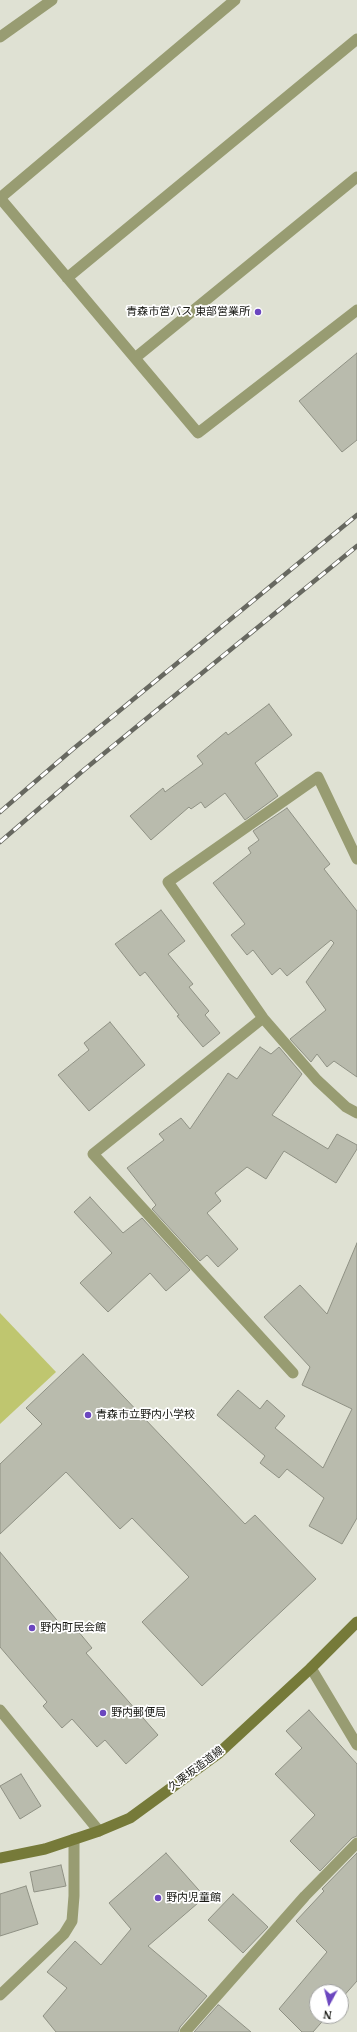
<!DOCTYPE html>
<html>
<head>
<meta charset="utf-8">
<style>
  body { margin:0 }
  #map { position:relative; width:357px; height:2032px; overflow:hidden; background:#dfe1d3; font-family:"Noto Serif",serif }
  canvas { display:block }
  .north { position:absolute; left:309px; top:1984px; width:40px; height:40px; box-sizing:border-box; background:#fff; border:1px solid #a2a3a1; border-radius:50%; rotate:187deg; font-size:11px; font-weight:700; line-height:16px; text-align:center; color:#171813 }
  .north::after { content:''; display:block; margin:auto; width:14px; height:18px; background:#6b46bf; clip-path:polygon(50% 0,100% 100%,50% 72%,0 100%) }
</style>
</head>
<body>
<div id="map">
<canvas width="357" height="2032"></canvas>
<div class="north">N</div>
</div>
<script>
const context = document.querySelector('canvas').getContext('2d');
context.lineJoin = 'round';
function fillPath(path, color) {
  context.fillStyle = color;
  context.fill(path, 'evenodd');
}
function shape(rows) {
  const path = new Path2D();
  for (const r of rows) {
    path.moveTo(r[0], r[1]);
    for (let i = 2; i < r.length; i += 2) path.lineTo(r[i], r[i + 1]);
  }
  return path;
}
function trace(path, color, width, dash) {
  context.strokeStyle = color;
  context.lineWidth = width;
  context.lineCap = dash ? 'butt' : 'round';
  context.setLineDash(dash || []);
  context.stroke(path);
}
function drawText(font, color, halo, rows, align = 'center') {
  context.font = font + ' "Noto Serif","Noto Sans JP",serif';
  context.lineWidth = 3.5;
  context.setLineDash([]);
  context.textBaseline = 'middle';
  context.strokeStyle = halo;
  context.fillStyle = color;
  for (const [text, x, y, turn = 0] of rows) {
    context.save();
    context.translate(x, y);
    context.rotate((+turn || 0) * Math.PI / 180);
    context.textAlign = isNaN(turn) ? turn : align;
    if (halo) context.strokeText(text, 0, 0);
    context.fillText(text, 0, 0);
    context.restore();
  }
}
const green = shape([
  [0,1313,56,1372,0,1424]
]);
const building = shape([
  [357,353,357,440,342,452,299,401,357,353],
  [269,704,292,735,255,763,278,796,245,820,225,793,205,808,201,802,191,809,189,807,151,840,130,816,163,788,165,792,203,764,197,756,226,732,228,735,269,704],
  [287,808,330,864,324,869,357,911,357,1077,334,1061,327,1067,317,1054,311,1062,290,1039,326,1010,306,982,334,943,331,940,287,976,280,968,272,975,253,950,247,955,231,935,245,924,213,883,251,853,248,848,259,840,253,831,287,808],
  [161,910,185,941,168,954,193,984,189,987,209,1011,205,1015,220,1033,203,1047,177,1016,179,1015,145,972,140,976,115,944,161,910],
  [110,1022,145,1065,89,1111,58,1075,89,1050,84,1043,110,1022],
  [260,1047,271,1054,279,1047,302,1074,272,1115,328,1149,337,1134,357,1145,357,1149,336,1183,284,1151,266,1179,247,1167,215,1193,221,1201,207,1213,238,1249,218,1267,207,1255,200,1261,152,1209,156,1205,127,1168,164,1140,159,1134,181,1118,190,1129,228,1073,237,1079,260,1047],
  [90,1197,123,1233,142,1218,190,1270,166,1291,150,1273,108,1312,80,1283,112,1253,74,1212,90,1197],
  [357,1243,357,1518,342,1544,309,1526,324,1498,287,1469,279,1478,260,1463,265,1456,217,1415,238,1390,260,1409,267,1400,285,1416,275,1428,323,1468,352,1409,302,1385,310,1367,264,1317,300,1285,327,1314,357,1243],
  [83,1354,245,1524,255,1515,316,1579,202,1686,142,1622,189,1577,132,1518,120,1529,66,1472,0,1534,0,1464,42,1424,26,1408,83,1354],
  [0,1552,66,1631,73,1625,92,1648,86,1653,158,1735,126,1764,105,1740,97,1747,72,1719,62,1728,43,1706,47,1702,0,1647,0,1552],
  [309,1710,357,1764,357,1836,352,1838,320,1871,290,1841,315,1815,275,1774,302,1748,286,1731,309,1710],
  [21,1774,41,1806,20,1819,0,1786,21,1774],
  [166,1853,205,1897,148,1946,207,1996,180,2027,178,2032,56,2032,43,2016,67,1988,47,1972,75,1941,101,1965,131,1929,109,1903,166,1853],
  [357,1853,357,1981,341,1999,341,1992,317,1992,317,2016,327,2016,313,2032,302,2032,279,2009,327,1952,296,1921,324,1891,322,1889,357,1853],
  [61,1865,66,1886,34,1892,30,1872,61,1865],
  [26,1886,38,1924,0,1936,0,1894,26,1886],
  [233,1894,268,1927,243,1953,208,1920,233,1894],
  [218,2005,219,2005,251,2032,194,2032,218,2005]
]);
const service = shape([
  [0,37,52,0],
  [0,198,198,433,357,310],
  [0,198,235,0],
  [67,278,357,39],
  [135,358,357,177]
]);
const minor = shape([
  [357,859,318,777,168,882,263,1018,317,1080,346,1107,357,1113],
  [263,1018,93,1154,293,1373],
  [311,1668,357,1745],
  [0,1710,99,1831],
  [0,1995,64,1934,72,1921,74,1896,74,1839],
  [185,2032,305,1896,357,1843]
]);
const secondary = shape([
  [0,1858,45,1849,99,1831,130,1818,219,1753,311,1668,357,1622]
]);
const rail = shape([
  [0,812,73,749,357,515],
  [0,842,85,769,357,546]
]);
const markers = [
  [258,312,4,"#6b46bf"],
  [88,1415,4,"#6b46bf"],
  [32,1628,4,"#6b46bf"],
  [103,1713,4,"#6b46bf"],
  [158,1898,4,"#6b46bf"]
];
const poiNames = [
  ["青森市営バス 東部営業所",250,312,"right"],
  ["青森市立野内小学校",96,1415],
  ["野内町民会館",40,1628],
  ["野内郵便局",111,1713],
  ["野内児童館",166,1898]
];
const streetNames = [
  ["久栗坂造道線",196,1769,-37]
];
fillPath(green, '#bfc66f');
fillPath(building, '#b9bbad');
trace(building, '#8f9184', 1);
trace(service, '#989c72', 11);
trace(minor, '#989c72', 11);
trace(secondary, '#767a39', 11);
trace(rail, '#676860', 4.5);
trace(rail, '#fff', 3, [9]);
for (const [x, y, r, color] of markers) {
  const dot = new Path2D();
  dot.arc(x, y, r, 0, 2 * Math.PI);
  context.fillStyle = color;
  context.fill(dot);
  trace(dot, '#fff', 1.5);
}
drawText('11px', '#171813', '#fff', poiNames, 'left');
drawText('11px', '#171813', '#fff', streetNames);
</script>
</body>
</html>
